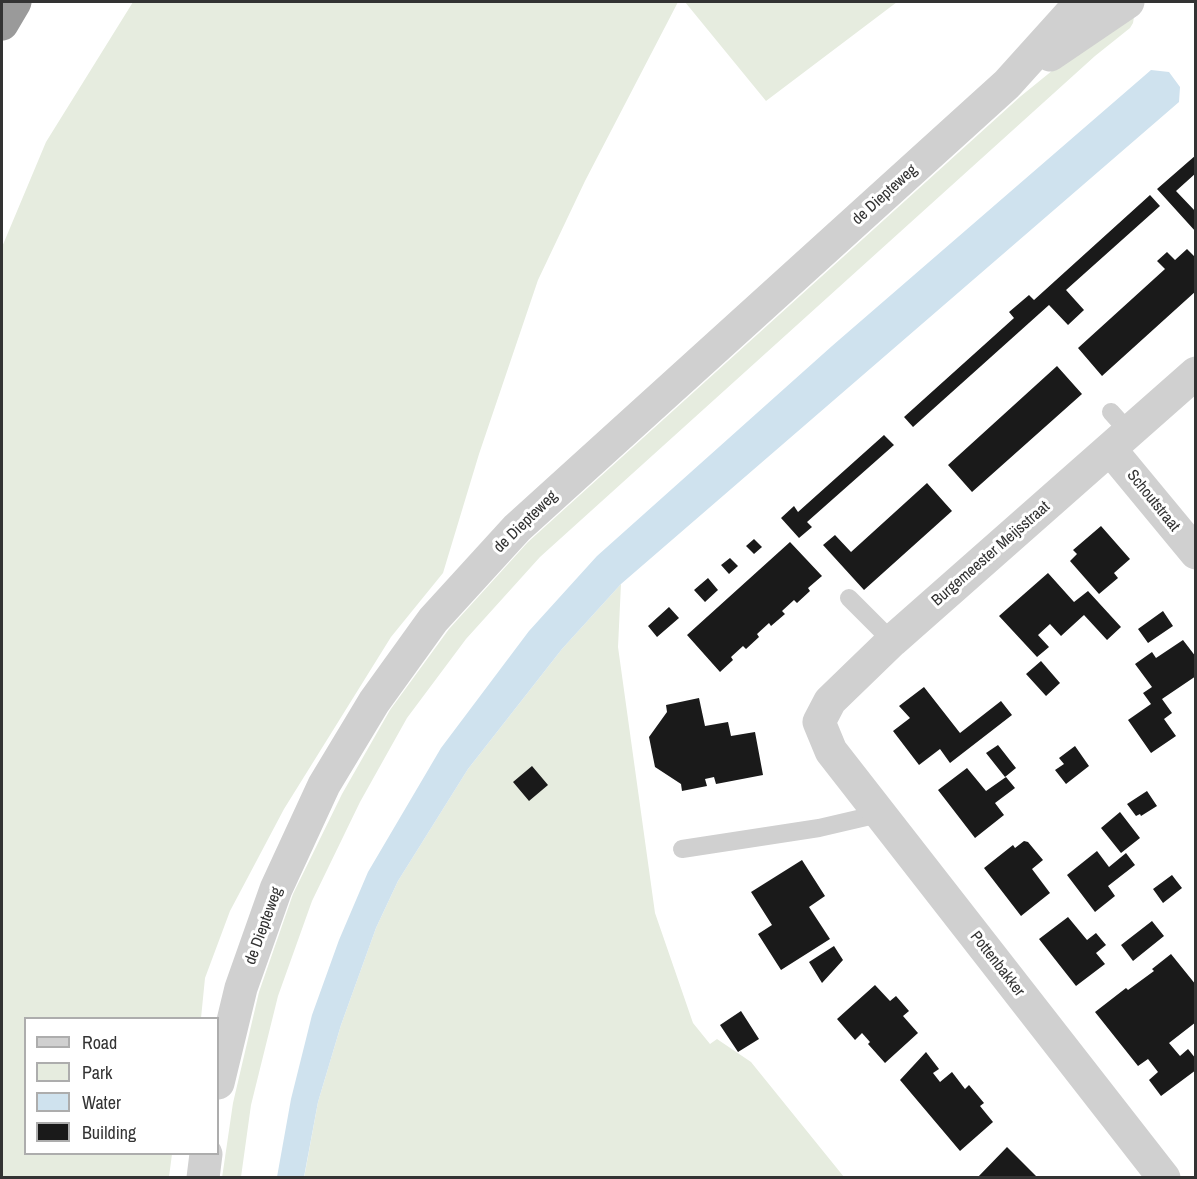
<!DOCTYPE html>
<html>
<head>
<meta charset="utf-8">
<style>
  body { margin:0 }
  #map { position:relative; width:1197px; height:1179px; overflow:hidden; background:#fff; font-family:"Archivo Narrow",sans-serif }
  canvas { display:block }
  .frame { position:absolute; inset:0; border:3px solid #333; pointer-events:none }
  .legend { position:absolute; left:24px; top:1017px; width:195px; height:138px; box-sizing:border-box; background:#fff; border:2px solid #adadad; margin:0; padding:8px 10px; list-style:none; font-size:18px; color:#333 }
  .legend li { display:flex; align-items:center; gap:12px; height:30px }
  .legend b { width:30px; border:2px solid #adadad }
</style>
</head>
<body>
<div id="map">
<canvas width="1197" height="1179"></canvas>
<div class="frame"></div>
<ul class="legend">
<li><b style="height:8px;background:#d0d0d0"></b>Road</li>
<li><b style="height:16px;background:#e6ecdf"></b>Park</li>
<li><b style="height:16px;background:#cfe2ee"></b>Water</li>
<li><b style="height:16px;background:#1a1a1a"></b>Building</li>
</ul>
</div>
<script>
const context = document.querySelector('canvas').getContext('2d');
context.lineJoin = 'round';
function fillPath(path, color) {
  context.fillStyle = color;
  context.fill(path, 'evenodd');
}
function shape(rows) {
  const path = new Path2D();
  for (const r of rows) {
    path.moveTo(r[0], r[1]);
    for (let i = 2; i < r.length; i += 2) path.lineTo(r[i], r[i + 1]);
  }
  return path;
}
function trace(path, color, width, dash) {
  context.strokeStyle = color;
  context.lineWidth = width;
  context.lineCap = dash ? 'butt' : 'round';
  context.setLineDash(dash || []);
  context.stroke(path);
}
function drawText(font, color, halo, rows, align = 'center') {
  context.font = font + ' "Archivo Narrow",sans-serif';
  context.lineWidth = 6;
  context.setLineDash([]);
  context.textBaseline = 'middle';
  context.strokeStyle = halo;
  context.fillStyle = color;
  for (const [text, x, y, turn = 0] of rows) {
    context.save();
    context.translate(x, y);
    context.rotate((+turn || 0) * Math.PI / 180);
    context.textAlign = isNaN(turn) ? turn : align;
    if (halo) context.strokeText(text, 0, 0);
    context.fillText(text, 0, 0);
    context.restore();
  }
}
const green = shape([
  [133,2,678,2,585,181,538,280,479,454,443,573,391,637,284,809,230,911,205,978,201,1018,26,1018,26,1154,172,1154,169,1177,2,1177,2,247,46,142],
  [685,2,897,2,766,101],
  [1134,17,1133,23,1130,28,1095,56,540,557,466,639,407,718,360,802,312,901,278,996,251,1105,241,1177,222,1178,233,1103,259,992,293,894,342,794,390,710,449,629,528,542,1021,96,1085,44],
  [621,584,618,647,655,913,693,1023,710,1044,717,1039,751,1062,844,1177,304,1178,318,1102,341,1025,376,928,398,881,468,769,562,649]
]);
const water = shape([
  [1151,70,1169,72,1180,87,1179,102,621,584,562,649,468,769,398,881,376,928,341,1025,318,1102,304,1177,277,1177,291,1099,312,1015,339,940,368,872,441,748,529,631,597,556,832,346]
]);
const building = shape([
  [1196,155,1196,173,1176,191,1196,212,1196,232,1157,189],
  [1150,195,1160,206,1066,290,1084,310,1068,325,1049,305,913,427,904,417,1014,318,1009,312,1029,295,1034,300],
  [1187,249,1196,258,1196,291,1102,376,1078,348,1165,269,1157,261,1167,252,1175,260],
  [1057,366,1082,394,972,492,948,465],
  [884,435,894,445,807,522,812,527,799,538,781,518,794,506,798,512],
  [927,483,952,511,864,590,823,545,835,535,851,552],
  [1101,526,1130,559,1114,573,1118,578,1099,594,1070,561,1077,554,1073,550],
  [754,539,762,547,754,554,746,546],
  [790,542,822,576,808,588,810,591,797,603,794,600,782,611,785,614,771,626,769,623,757,634,759,637,746,649,743,646,731,657,733,660,720,672,687,635],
  [730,558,738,566,729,574,721,565],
  [1048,573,1074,602,1088,591,1121,627,1107,640,1084,615,1061,636,1050,624,1038,635,1049,647,1037,657,999,616],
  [708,578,718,590,705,602,694,590],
  [669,607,679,618,657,637,648,626],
  [1163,611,1173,626,1148,643,1138,629],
  [1183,640,1196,657,1196,676,1162,699,1172,713,1164,719,1176,736,1151,753,1128,720,1151,704,1143,693,1152,687,1135,664,1152,652,1156,658],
  [1041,661,1060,683,1046,696,1026,674],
  [924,687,960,733,1001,701,1012,715,950,763,940,749,919,765,893,731,910,718,899,706],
  [699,698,705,726,728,722,731,736,755,732,763,775,716,784,714,777,705,779,707,786,682,791,681,784,655,767,649,737,667,712,666,705],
  [998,745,1016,768,1005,777,986,753],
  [1075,746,1089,766,1066,784,1055,770,1064,764,1059,758],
  [532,766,548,785,529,801,513,782],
  [967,768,986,791,1006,777,1015,788,995,803,1004,815,975,838,938,790],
  [1147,791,1157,806,1141,816,1140,814,1136,816,1127,804],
  [1120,812,1140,838,1121,853,1101,828],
  [1024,841,1028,842,1043,860,1032,869,1050,893,1021,916,984,868,1013,845,1015,848],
  [1097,851,1109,867,1126,853,1135,865,1108,886,1115,896,1095,912,1067,875],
  [802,860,825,896,809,907,830,939,781,970,758,934,772,925,751,892],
  [1172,875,1182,888,1163,903,1153,889],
  [1068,917,1087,940,1096,933,1106,945,1096,953,1105,964,1076,986,1039,939],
  [1152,921,1164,936,1133,961,1121,945],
  [834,946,843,960,822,983,809,962],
  [1171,954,1196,985,1196,1022,1169,1043,1180,1056,1188,1049,1196,1059,1196,1070,1161,1096,1149,1080,1158,1072,1148,1059,1138,1066,1095,1012,1126,988,1128,990,1154,971,1152,969],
  [875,985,890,1001,896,996,909,1011,903,1016,918,1033,885,1063,868,1044,870,1042,862,1033,855,1040,837,1019],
  [741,1011,759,1039,738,1052,720,1025],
  [926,1052,939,1069,933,1073,940,1082,952,1072,965,1089,969,1085,984,1103,980,1106,993,1122,960,1151,900,1080],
  [1007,1147,1038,1178,977,1178]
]);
const service = shape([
  [1111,412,1129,432],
  [849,598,892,641],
  [682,849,819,828,879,814]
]);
const minor = shape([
  [1110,449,1196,553],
  [1164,1178,831,751,819,722,830,701,892,641,1196,373]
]);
const tertiary = shape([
  [1050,55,1128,2],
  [218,1083,241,988,276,889,324,785,374,702,433,620,517,528,1007,84,1081,2],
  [203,1178,206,1154]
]);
const motorway = shape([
  [2,24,15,2]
]);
const streetNames = [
  ["de Diepteweg",885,195,-42],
  ["Schoutstraat",1153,501,51],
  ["de Diepteweg",526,522,-44],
  ["Burgemeester Meijsstraat",991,554,-41],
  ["de Diepteweg",264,926,-70],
  ["Pottenbakker",997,964,52]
];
fillPath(green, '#e6ecdf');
fillPath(water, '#cfe2ee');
fillPath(building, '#1a1a1a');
trace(service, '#d0d0d0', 18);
trace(minor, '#d0d0d0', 33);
trace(tertiary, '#d0d0d0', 33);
trace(motorway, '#9a9a9a', 33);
drawText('16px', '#333', '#fff', streetNames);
</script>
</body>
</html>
